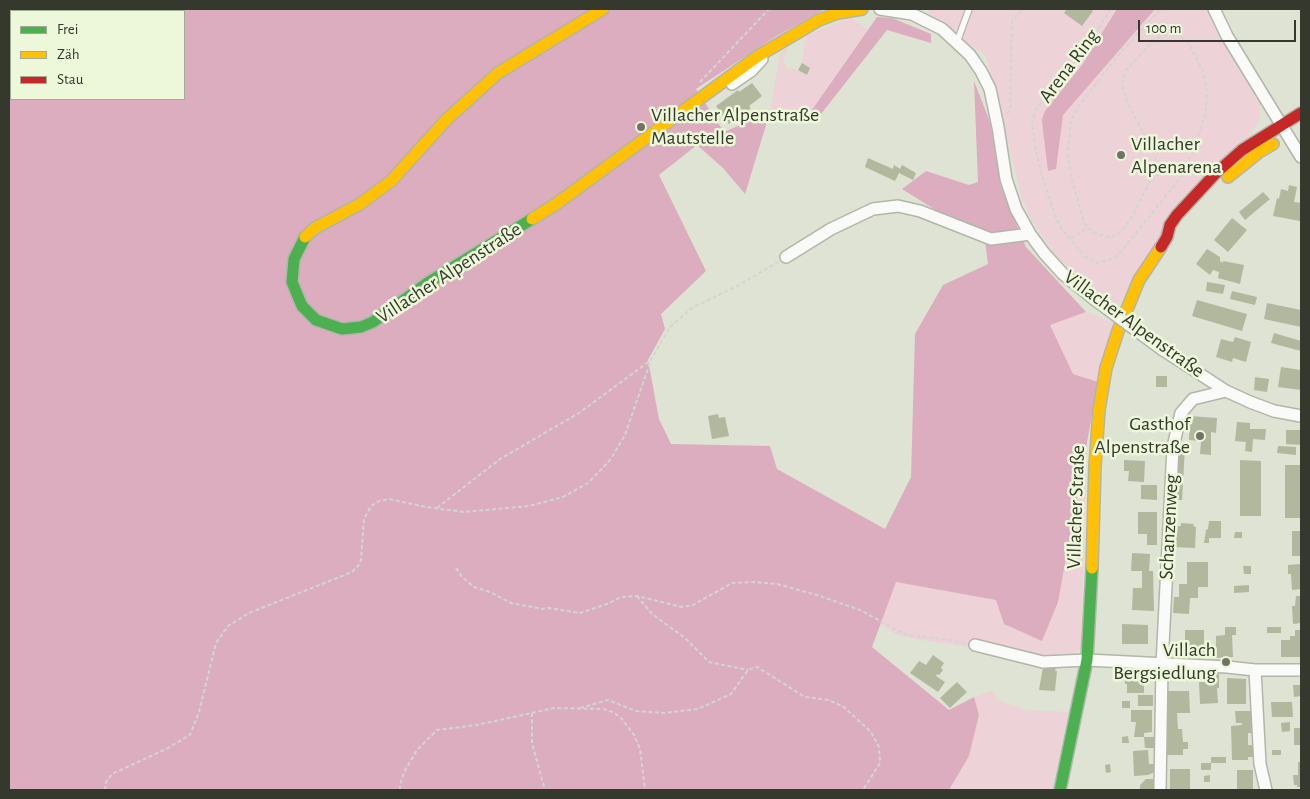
<!DOCTYPE html>
<html>
<head>
<meta charset="utf-8">
<style>
  body { margin:0 }
  #map { position:relative; width:1310px; height:799px; overflow:hidden; background:#dee3d3; font-family:"Alegreya Sans",sans-serif }
  canvas { display:block }
  .frame { position:absolute; inset:0; border:10px solid #35382d; pointer-events:none }
  .legend { position:absolute; left:10px; top:10px; width:175px; height:90px; box-sizing:border-box; background:#edf7da; border:1px solid #a3ab95; margin:0; padding:6px 9px; list-style:none; font-size:15px; color:#35382d }
  .legend li { display:flex; align-items:center; gap:10px; height:25px }
  .legend b { width:25px; border:1px solid #a3ab95 }
  .scale { position:absolute; left:1138px; top:20px; width:158px; height:22px; box-sizing:border-box; border:2px solid #35382d; border-top:0; padding-left:6px; font-size:15px; line-height:18px; white-space:nowrap; color:#35382d; -webkit-text-stroke:4px #edf7da; paint-order:stroke }
</style>
</head>
<body>
<div id="map">
<canvas width="1310" height="799"></canvas>
<div class="frame"></div>
<ul class="legend">
<li><b style="height:6px;background:#4caf50"></b>Frei</li>
<li><b style="height:6px;background:#ffc107"></b>Zäh</li>
<li><b style="height:6px;background:#c62828"></b>Stau</li>
</ul>
<div class="scale">100 m</div>
</div>
<script>
const context = document.querySelector('canvas').getContext('2d');
context.lineJoin = 'round';
function fillPath(path, color) {
  context.fillStyle = color;
  context.fill(path, 'evenodd');
}
function shape(rows) {
  const path = new Path2D();
  for (const r of rows) {
    path.moveTo(r[0], r[1]);
    for (let i = 2; i < r.length; i += 2) path.lineTo(r[i], r[i + 1]);
  }
  return path;
}
function trace(path, color, width, dash) {
  context.strokeStyle = color;
  context.lineWidth = width;
  context.lineCap = dash ? 'butt' : 'round';
  context.setLineDash(dash || []);
  context.stroke(path);
}
function drawText(font, color, halo, rows, align = 'center') {
  context.font = font + ' "Alegreya Sans",sans-serif';
  context.lineWidth = 5;
  context.setLineDash([]);
  context.textBaseline = 'middle';
  context.strokeStyle = halo;
  context.fillStyle = color;
  for (const [text, x, y, turn = 0] of rows) {
    context.save();
    context.translate(x, y);
    context.rotate((+turn || 0) * Math.PI / 180);
    context.textAlign = isNaN(turn) ? turn : align;
    if (halo) context.strokeText(text, 0, 0);
    context.fillText(text, 0, 0);
    context.restore();
  }
}
const green = shape([
  [930,9,1208,9,1212,21,1253,89,1260,103,1260,116,1257,125,1250,136,1140,269,1118,306,1092,288,1059,259,1031,220,1022,198,986,56,929,14],
  [851,17,868,30,807,117,770,112,780,55,785,48,788,49,783,59,787,68,798,70,807,75,810,68,802,63,806,36],
  [1086,312,1114,323,1098,382,1073,374,1050,325],
  [1087,441,1081,647,1073,655,1042,658,915,639,897,635,880,624,896,582,996,600,1058,602],
  [994,690,997,700,1027,710,1068,712,1052,790,949,790,969,756,979,715,974,697]
]);
const forest = shape([
  [9,9,825,9,775,37,696,89,724,132,770,112,745,194,723,168,697,145,659,175,706,271,661,314,665,329,648,360,659,419,671,444,770,446,777,469,885,529,911,477,915,334,943,285,988,264,985,241,902,189,926,171,969,185,978,182,974,81,990,122,1001,187,1026,247,1086,312,1050,325,1073,374,1098,382,1058,602,1042,641,1004,624,996,600,896,582,872,647,949,710,974,697,979,715,969,756,949,790,9,790],
  [11,11,184,11,184,99,11,99],
  [1117,9,1155,9,1063,115,1056,169,1048,171,1043,130,1042,119,1045,111,1082,65],
  [877,17,892,18,931,34,931,43,887,30,817,119,807,117]
]);
const building = shape([
  [1067,9,1090,9,1093,11,1082,26,1064,13],
  [802,63,810,68,807,75,798,70],
  [752,83,762,96,749,106,751,108,729,124,716,106,738,90,739,92],
  [868,158,893,169,894,165,900,169,902,165,916,173,913,180,899,173,895,181,865,167],
  [1289,185,1297,187,1294,202,1301,203,1300,221,1273,216,1277,198,1279,199,1281,189,1288,191],
  [1263,192,1270,199,1245,220,1239,212],
  [1232,218,1247,230,1228,252,1214,240],
  [1207,249,1220,257,1220,261,1223,263,1223,261,1244,265,1240,284,1218,278,1219,272,1213,270,1210,275,1196,264],
  [1207,282,1225,285,1223,294,1206,291],
  [1232,291,1257,297,1255,305,1230,299],
  [1197,300,1247,314,1242,331,1192,316],
  [1267,303,1301,310,1301,327,1264,319],
  [1274,333,1301,341,1301,351,1271,343],
  [1235,337,1251,342,1246,362,1233,358,1232,362,1216,357,1221,339,1233,342],
  [1281,367,1301,370,1301,390,1278,387],
  [1156,376,1167,376,1167,387,1156,387],
  [1255,377,1269,379,1267,392,1254,390],
  [718,414,719,418,725,417,729,436,712,439,708,416],
  [1190,416,1217,418,1216,433,1211,432,1211,455,1200,454,1201,441,1189,440],
  [1237,422,1250,423,1250,429,1266,429,1265,440,1253,439,1252,452,1245,451,1246,442,1235,441],
  [1286,430,1301,430,1301,445,1286,444],
  [1278,446,1296,447,1296,455,1277,453],
  [1177,447,1185,447,1182,500,1174,500],
  [1124,460,1145,461,1144,482,1128,481,1129,471,1124,471],
  [1240,460,1261,461,1261,516,1240,516],
  [1285,465,1301,465,1301,518,1285,518],
  [1141,485,1157,485,1157,500,1141,499],
  [1138,512,1157,512,1157,545,1147,545,1147,534,1138,534],
  [1209,521,1221,521,1221,538,1209,538,1209,543,1204,543,1206,530,1208,529],
  [1181,523,1194,524,1193,526,1196,527,1195,548,1174,547,1175,526,1181,526],
  [1292,531,1301,531,1301,556,1292,556],
  [1235,532,1242,532,1242,538,1234,538],
  [1132,553,1150,554,1149,571,1153,571,1154,611,1132,610,1133,588,1142,588,1142,571,1131,571],
  [1187,562,1208,562,1208,587,1198,587,1198,598,1190,598,1189,614,1173,613,1174,597,1179,597,1179,584,1187,584],
  [1301,564,1301,589,1292,590,1291,574,1288,574,1288,565],
  [1243,566,1251,566,1251,574,1244,574],
  [1249,585,1249,592,1234,593,1234,586],
  [1296,596,1301,596,1301,623,1293,624,1292,606,1295,606],
  [1122,624,1148,625,1148,644,1122,644],
  [1225,627,1236,627,1236,635,1232,635,1233,657,1216,658,1216,636,1225,635],
  [1267,627,1281,627,1281,633,1267,633],
  [1185,630,1204,630,1204,653,1185,653],
  [1295,630,1301,630,1301,657,1281,657,1281,640,1290,640,1290,636,1295,636],
  [933,655,944,663,941,668,943,670,939,675,937,674,936,676,945,682,938,692,910,673,919,661,926,665],
  [1043,667,1056,668,1055,671,1057,671,1055,691,1039,690],
  [1125,673,1144,673,1144,693,1127,693,1127,684,1125,684],
  [1219,674,1219,688,1217,688,1218,703,1200,704,1199,682,1209,682,1209,675],
  [1227,678,1246,679,1246,704,1227,704],
  [957,682,967,692,950,708,940,698],
  [1293,685,1301,685,1301,696,1294,697],
  [1168,691,1189,691,1190,713,1177,713,1178,729,1182,729,1183,742,1188,742,1188,749,1183,749,1183,755,1167,755,1165,711,1168,711],
  [1138,695,1153,695,1153,706,1138,706],
  [1122,701,1130,701,1130,708,1122,708],
  [1271,702,1292,702,1293,717,1272,717],
  [1131,710,1152,710,1152,732,1144,733,1144,737,1134,737,1136,722,1131,722],
  [1235,711,1251,711,1252,733,1248,733,1248,745,1253,745,1253,757,1248,757,1248,760,1232,760,1231,726,1242,725,1242,723,1236,723],
  [1290,722,1290,731,1282,732,1281,723],
  [1294,728,1301,728,1301,745,1294,745],
  [1128,736,1129,743,1122,743,1122,737],
  [1144,737,1154,737,1155,748,1145,748],
  [1148,750,1149,764,1155,764,1155,772,1148,775,1134,776,1133,751],
  [1272,750,1281,750,1281,755,1272,755],
  [1211,757,1226,757,1226,763,1211,763],
  [1298,762,1301,762,1301,787,1297,787,1297,785,1294,785,1293,775,1298,775],
  [1201,763,1211,763,1211,770,1201,770],
  [1110,764,1111,772,1106,773,1105,765],
  [1170,769,1190,769,1190,790,1170,790],
  [1237,770,1253,770,1253,790,1237,790],
  [1210,775,1210,782,1204,782,1204,776],
  [1146,779,1154,779,1154,790,1140,790,1140,785]
]);
const path = shape([
  [1111,9,1068,74,1037,107,1032,121,1036,151,1041,172,1056,218,1062,229,1085,257,1097,263,1112,259,1121,252,1180,178,1195,146,1206,112,1207,93,1205,81,1202,69,1188,42,1179,35,1173,33,1166,34,1154,40,1126,70,1122,84,1127,102,1155,154,1156,165,1153,175,1132,217,1122,231,1114,236,1107,237,1093,232,1088,228,1084,222,1071,177,1068,152,1071,121,1077,108,1117,57,1145,25,1162,9],
  [700,82,769,9],
  [1007,114,1010,110,1012,21,1023,9],
  [1071,238,1088,228],
  [437,508,500,459,579,413,651,360],
  [456,568,462,577,474,587,490,592,511,603,542,609,549,608,580,613,607,604,621,597,637,596,682,607,693,605,732,583,754,582,777,584,817,595,860,610,902,633,913,636,936,638,965,643],
  [637,596,652,614,685,638,709,662,748,670],
  [580,708,608,700,636,711,664,713,698,709,731,694,748,670,757,667,805,697,829,700,844,707,871,732,879,747,880,763,863,790],
  [532,713,532,743,545,790],
  [105,790,106,782,112,774,166,749,190,735,199,712,216,643,228,626,249,613,352,572,358,566,361,560,364,519,371,506,379,501,389,499,426,507,464,512,529,506,563,497,588,483,610,460,625,435,651,360,670,327,692,308,741,284,778,262],
  [400,790,400,785,404,772,417,750,437,730,477,725,554,708,603,709,613,712,621,718,634,735,640,749,645,790]
]);
const lane = shape([
  [957,42,969,9]
]);
const street = shape([
  [880,9,912,14,942,29,970,55,981,71,990,89,998,127,1006,179,1016,209,1030,234,1044,253,1063,274,1094,299],
  [1214,9,1227,36,1301,157],
  [732,84,751,71,762,59],
  [786,257,831,229,873,209,898,206,920,211,991,239,1030,234],
  [1163,350,1226,391,1250,402,1274,411,1301,416],
  [975,645,1043,662,1087,660,1227,667,1255,670,1301,670],
  [1255,670,1260,764,1266,790],
  [1160,790,1162,665,1173,447,1181,413,1193,399,1226,391]
]);
const fast = shape([
  [305,237,294,259,292,282,302,306,316,320,342,329,361,327,373,322,429,282,532,219],
  [1060,790,1087,660,1092,568]
]);
const slow = shape([
  [1228,177,1259,152,1273,144],
  [532,219,556,204,758,56,819,20,838,13,862,9],
  [305,237,315,228,360,204,391,181,446,120,498,73,603,9],
  [1092,568,1095,466,1099,410,1106,368,1118,331,1139,280,1161,247]
]);
const jam = shape([
  [1161,247,1167,237,1170,225,1177,215,1215,174,1242,150,1301,113]
]);
const streetBridge = shape([
  [1094,299,1163,350]
]);
const markers = [
  [641,127,5,"#707467"],
  [1121,155,5,"#707467"],
  [1200,436,5,"#707467"],
  [1226,662,5,"#707467"]
];
const streetNames = [
  ["Arena Ring",1069,66,-53],
  ["Villacher Alpenstraße",449,273,-33],
  ["Villacher Alpenstraße",1134,324,36],
  ["Villacher Straße",1076,507,-88],
  ["Schanzenweg",1169,527,-87]
];
const poiNames = [
  ["Villacher Alpenstraße",651,115],
  ["Mautstelle",651,138],
  ["Villacher",1131,144],
  ["Alpenarena",1131,167],
  ["Gasthof",1190,424,"right"],
  ["Alpenstraße",1190,447,"right"],
  ["Villach",1216,650,"right"],
  ["Bergsiedlung",1216,673,"right"]
];
fillPath(green, '#edd2d8');
fillPath(forest, '#dcadbf');
fillPath(building, '#b1b89e');
trace(lane, '#b2b6aa', 8);
trace(street, '#b2b6aa', 14);
trace(fast, '#b2b6aa', 14);
trace(slow, '#b2b6aa', 14);
trace(jam, '#b2b6aa', 14);
trace(path, '#d4d5d1', 2, [4, 2.5]);
trace(lane, '#fafbf8', 5.5);
trace(street, '#fafbf8', 11);
trace(fast, '#4caf50', 11);
trace(slow, '#ffc107', 11);
trace(jam, '#c62828', 11);
trace(streetBridge, '#b2b6aa', 14, []);
trace(streetBridge, '#fafbf8', 11);
for (const [x, y, r, color] of markers) {
  const dot = new Path2D();
  dot.arc(x, y, r, 0, 2 * Math.PI);
  context.fillStyle = color;
  context.fill(dot);
  trace(dot, '#edf7da', 2);
}
drawText('20px', '#35382d', '#edf7da', streetNames);
drawText('20px', '#35382d', '#edf7da', poiNames, 'left');
</script>
</body>
</html>
